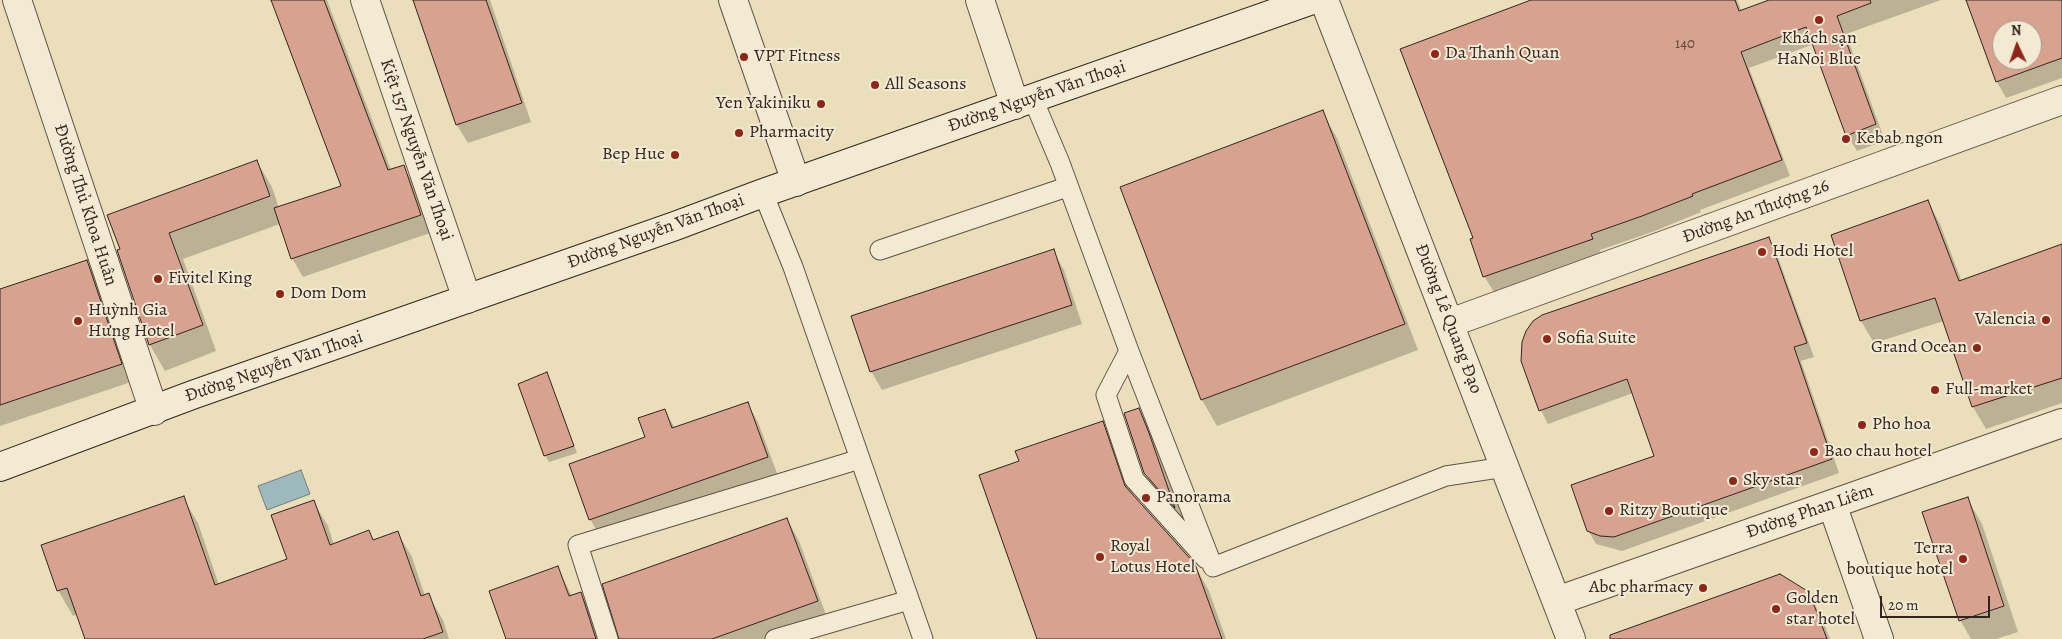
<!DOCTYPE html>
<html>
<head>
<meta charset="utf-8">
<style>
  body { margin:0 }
  #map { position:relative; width:2062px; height:639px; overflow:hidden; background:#ebdebb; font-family:Alegreya,serif }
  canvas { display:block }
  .north { position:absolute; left:1992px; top:20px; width:50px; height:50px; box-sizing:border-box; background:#f2ead3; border:1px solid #a69b8b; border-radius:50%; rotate:357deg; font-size:14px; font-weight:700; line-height:20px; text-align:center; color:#33241e }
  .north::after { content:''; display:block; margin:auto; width:18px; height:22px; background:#8f2418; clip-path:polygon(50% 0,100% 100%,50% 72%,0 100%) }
  .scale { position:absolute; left:1880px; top:596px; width:110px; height:22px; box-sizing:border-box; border:2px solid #33241e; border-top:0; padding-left:6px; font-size:15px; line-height:18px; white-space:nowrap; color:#33241e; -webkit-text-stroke:4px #f2ead3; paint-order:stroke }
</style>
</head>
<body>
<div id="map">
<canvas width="2062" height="639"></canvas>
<div class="north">N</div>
<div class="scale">20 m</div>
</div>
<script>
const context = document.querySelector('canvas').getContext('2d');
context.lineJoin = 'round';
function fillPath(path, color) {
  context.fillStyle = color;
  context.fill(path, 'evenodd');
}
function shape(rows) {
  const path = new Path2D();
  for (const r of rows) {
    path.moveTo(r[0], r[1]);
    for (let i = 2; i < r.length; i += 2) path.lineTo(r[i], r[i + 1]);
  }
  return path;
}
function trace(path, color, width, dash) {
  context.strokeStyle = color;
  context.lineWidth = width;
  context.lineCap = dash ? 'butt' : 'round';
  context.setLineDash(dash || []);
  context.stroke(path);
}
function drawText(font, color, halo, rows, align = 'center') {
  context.font = font + ' Alegreya,serif';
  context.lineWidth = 4;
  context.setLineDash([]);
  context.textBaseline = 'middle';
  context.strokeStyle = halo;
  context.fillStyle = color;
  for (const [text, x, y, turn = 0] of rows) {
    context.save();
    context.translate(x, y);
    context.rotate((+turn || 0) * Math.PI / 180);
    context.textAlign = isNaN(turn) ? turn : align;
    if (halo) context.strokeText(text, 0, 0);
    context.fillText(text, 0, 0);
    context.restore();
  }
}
const water = shape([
  [301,470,310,494,267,510,258,486,301,470]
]);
const shadow = shape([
  [272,0,327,0,391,170,403,166,414,185,430,233,303,277,292,258,280,224,183,259,216,351,165,371,150,345,118,251,257,162,272,187,279,208,342,187],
  [414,0,490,0,531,122,468,143,457,125],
  [1535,0,1737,0,1742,12,1773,0,1941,0,1846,34,1885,141,1857,151,1847,135,1814,44,1749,68,1790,176,1700,210,1701,212,1652,232,1600,250,1601,255,1494,292,1484,276,1474,239],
  [1967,0,2062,0,2062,78,2006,98,1997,82],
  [2002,30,2032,30,2032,60,2002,60],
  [1322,112,1337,138,1418,350,1217,426,1202,400,1121,188],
  [1928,202,1940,224,1962,282,2062,246,2062,403,1986,429,1973,407,1944,321,1874,343,1861,321],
  [1769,238,1776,252,1814,357,1801,361,1839,473,1622,551,1596,544,1588,530,1655,457,1633,393,1548,424,1541,410],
  [1053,251,1064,270,1082,324,882,390,871,371],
  [87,262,97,280,131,382,0,426,0,291],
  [547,374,577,453,549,462,545,455],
  [747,403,758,422,778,476,601,538,590,519,664,410,675,428],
  [1139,410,1154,436,1187,529,1160,499,1145,473],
  [1102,422,1117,448,1134,498,1194,564,1209,591,1226,639,1038,639,1021,462],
  [183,498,198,523,219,585,289,560,313,501,328,526,334,545,369,532,374,541,397,532,412,557,425,596,428,595,443,620,449,639,87,639,78,614,73,616,58,590],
  [1967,498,1982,524,2018,632,1996,639,1971,639,1960,620],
  [787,519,799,541,829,623,786,639,619,639],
  [557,567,572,596,580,593,593,615,601,639,508,639],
  [1808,593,1820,614,1830,639,1634,639]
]);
const building = shape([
  [271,0,324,0,388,170,404,165,421,215,291,259,274,208,341,186,271,0],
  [413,0,486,0,522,103,456,125,413,0],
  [1531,0,1735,0,1739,11,1769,0,1870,0,1871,3,1837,16,1876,124,1846,136,1806,27,1741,52,1782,160,1692,194,1693,196,1642,216,1591,234,1593,239,1483,277,1470,239,1473,238,1400,49,1531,0],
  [1966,0,2062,0,2062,58,1996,82,1966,0],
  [2002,30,2032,30,2032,60,2002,60,2002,30],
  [1323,110,1405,324,1201,400,1120,187,1323,110],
  [257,160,270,196,169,233,203,325,149,345,117,250,120,249,107,215,257,160],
  [1928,200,1959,281,2062,244,2062,378,1972,407,1935,298,1860,321,1831,235,1928,200],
  [1769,237,1807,343,1794,347,1832,459,1614,537,1600,536,1587,531,1571,485,1654,456,1627,379,1539,411,1521,361,1522,342,1526,331,1533,321,1542,315,1769,237],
  [1054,249,1072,305,870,372,851,316,1054,249],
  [87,260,122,364,0,405,0,289,87,260],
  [547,372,574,446,544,456,518,384,547,372],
  [748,402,768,457,589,520,569,464,645,437,638,418,665,409,672,428,748,402],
  [1139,408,1149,433,1175,508,1144,473,1124,413,1139,408],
  [1103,421,1125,486,1195,564,1222,639,1037,639,979,475,1019,461,1015,451,1103,421],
  [184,496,215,585,287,559,271,515,314,500,330,545,369,530,373,540,398,531,421,596,429,593,443,632,423,639,85,639,67,588,57,591,41,545,184,496],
  [1968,497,2004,606,1959,621,1922,512,1968,497],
  [787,518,818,601,712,639,619,639,602,584,787,518],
  [558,566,569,596,581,592,596,639,506,639,489,591,558,566],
  [1780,574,1809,592,1827,639,1610,639,1610,635,1780,574]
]);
const lane = shape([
  [1033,99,1060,163,1129,351,1213,567,1446,476,1505,467],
  [763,193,793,267,923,639],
  [880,250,1067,187],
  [1129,351,1106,395,1134,479,1206,559],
  [608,639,578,545,860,459],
  [775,639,909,600]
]);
const street = shape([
  [17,0,154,411],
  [365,0,467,299],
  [733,0,796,182],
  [980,0,1015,105],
  [1324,0,1571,639],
  [1450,323,2062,100],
  [1832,504,1879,639],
  [1557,601,2062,423]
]);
const secondary = shape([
  [0,467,195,394,675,226,763,193,1312,0]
]);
const markers = [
  [1819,20,5,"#8f2418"],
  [1435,54,5,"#8f2418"],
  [744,57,5,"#8f2418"],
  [875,85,5,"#8f2418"],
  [821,104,5,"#8f2418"],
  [739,133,5,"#8f2418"],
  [1846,139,5,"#8f2418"],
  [675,155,5,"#8f2418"],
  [1762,252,5,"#8f2418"],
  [158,279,5,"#8f2418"],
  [280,294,5,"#8f2418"],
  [2046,320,5,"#8f2418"],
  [78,321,5,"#8f2418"],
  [1547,339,5,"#8f2418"],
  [1977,348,5,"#8f2418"],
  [1935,390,5,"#8f2418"],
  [1862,425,5,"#8f2418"],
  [1814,452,5,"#8f2418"],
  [1733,481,5,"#8f2418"],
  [1146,498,5,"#8f2418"],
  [1609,511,5,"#8f2418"],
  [1100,557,5,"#8f2418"],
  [1963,559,5,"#8f2418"],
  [1703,588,5,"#8f2418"],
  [1776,609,5,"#8f2418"]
];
const numberNames = [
  ["140",1685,44]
];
const poiNames = [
  ["Khách sạn",1819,39,"center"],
  ["HaNoi Blue",1819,60,"center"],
  ["Da Thanh Quan",1445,54],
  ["VPT Fitness",754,57],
  ["All Seasons",885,85],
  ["Yen Yakiniku",811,104,"right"],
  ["Pharmacity",749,133],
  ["Kebab ngon",1856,139],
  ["Bep Hue",665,155,"right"],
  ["Hodi Hotel",1772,252],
  ["Fivitel King",168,279],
  ["Dom Dom",290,294],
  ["Huỳnh Gia",88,311],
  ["Hưng Hotel",88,332],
  ["Valencia",2036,320,"right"],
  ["Sofia Suite",1557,339],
  ["Grand Ocean",1967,348,"right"],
  ["Full-market",1945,390],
  ["Pho hoa",1872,425],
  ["Bao chau hotel",1824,452],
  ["Sky star",1743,481],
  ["Panorama",1156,498],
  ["Ritzy Boutique",1619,511],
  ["Royal",1110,547],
  ["Lotus Hotel",1110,568],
  ["Terra",1953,549,"right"],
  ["boutique hotel",1953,570,"right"],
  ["Abc pharmacy",1693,588,"right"],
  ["Golden",1786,599],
  ["star hotel",1786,620]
];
const streetNames = [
  ["Đường Nguyễn Văn Thoại",1037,97,-19],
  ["Kiệt 157 Nguyễn Văn Thoại",416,150,71],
  ["Đường Thủ Khoa Huân",85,205,72],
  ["Đường An Thượng 26",1756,212,-20],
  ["Đường Nguyễn Văn Thoại",656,232,-20],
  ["Đường Lê Quang Đạo",1448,319,69],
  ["Đường Nguyễn Văn Thoại",274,367,-19],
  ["Đường Phan Liêm",1810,512,-19]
];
fillPath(water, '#9eb9bc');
trace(water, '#737d7d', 1);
fillPath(shadow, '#0003');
fillPath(building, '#d8a290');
trace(building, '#33241e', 1);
trace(lane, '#615245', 21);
trace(street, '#615245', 30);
trace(secondary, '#33241e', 30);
trace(lane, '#f2ead3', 19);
trace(street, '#f2ead3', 28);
trace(secondary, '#f2ead3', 28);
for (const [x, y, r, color] of markers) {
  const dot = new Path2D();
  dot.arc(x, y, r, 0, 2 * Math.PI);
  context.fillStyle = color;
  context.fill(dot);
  trace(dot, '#f2ead3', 2);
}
drawText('15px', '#5c443a', null, numberNames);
drawText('18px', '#33241e', '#f2ead3', poiNames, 'left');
drawText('18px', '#33241e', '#f2ead3', streetNames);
</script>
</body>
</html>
